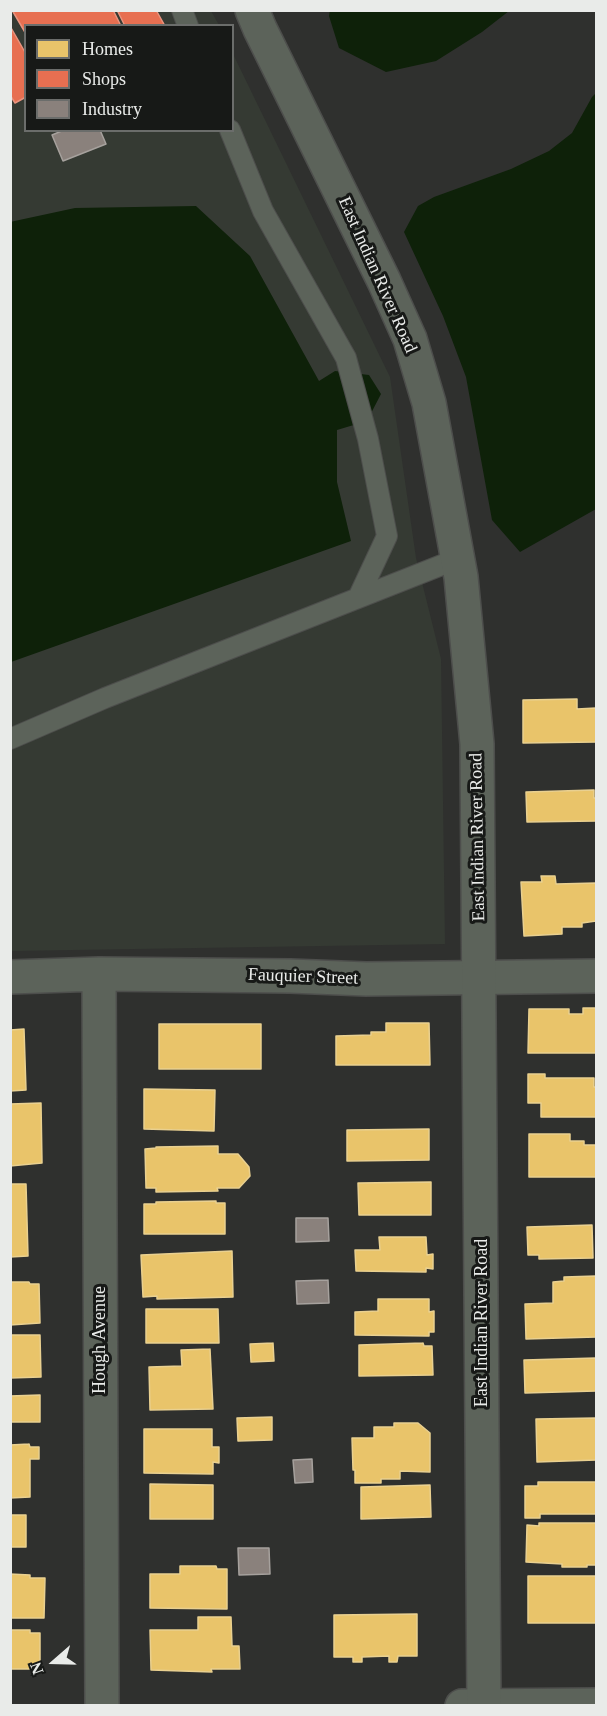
<!DOCTYPE html>
<html>
<head>
<meta charset="utf-8">
<style>
  body { margin:0 }
  #map { position:relative; width:607px; height:1716px; overflow:hidden; background:#2f302e; font-family:"Times New Roman",serif }
  canvas { display:block }
  .frame { position:absolute; inset:0; border:12px solid #e9ebe9; pointer-events:none }
  .legend { position:absolute; left:24px; top:24px; width:210px; height:108px; box-sizing:border-box; background:#171917; border:2px solid #6b6d6b; margin:0; padding:8px 10px; list-style:none; font-size:18px; color:#e9ebe9 }
  .legend li { display:flex; align-items:center; gap:12px; height:30px }
  .legend b { width:30px; border:2px solid #6b6d6b }
  .north { position:absolute; left:24px; top:1632px; width:60px; height:60px; -webkit-text-stroke:4px #171917; paint-order:stroke; rotate:250deg; font-size:16px; font-weight:700; line-height:24px; text-align:center; color:#e9ebe9 }
  .north::after { content:''; display:block; margin:auto; width:21px; height:27px; background:#e9ebe9; clip-path:polygon(50% 0,100% 100%,50% 72%,0 100%) }
</style>
</head>
<body>
<div id="map">
<canvas width="607" height="1716"></canvas>
<div class="frame"></div>
<ul class="legend">
<li><b style="height:16px;background:#e9c46a"></b>Homes</li>
<li><b style="height:16px;background:#e76f51"></b>Shops</li>
<li><b style="height:16px;background:#8a817c"></b>Industry</li>
</ul>
<div class="north">N</div>
</div>
<script>
const context = document.querySelector('canvas').getContext('2d');
context.lineJoin = 'round';
function fillPath(path, color) {
  context.fillStyle = color;
  context.fill(path, 'evenodd');
}
function shape(rows) {
  const path = new Path2D();
  for (const r of rows) {
    path.moveTo(r[0], r[1]);
    for (let i = 2; i < r.length; i += 2) path.lineTo(r[i], r[i + 1]);
  }
  return path;
}
function trace(path, color, width, dash) {
  context.strokeStyle = color;
  context.lineWidth = width;
  context.lineCap = dash ? 'butt' : 'round';
  context.setLineDash(dash || []);
  context.stroke(path);
}
function drawText(font, color, halo, rows, align = 'center') {
  context.font = font + ' "Times New Roman",serif';
  context.lineWidth = 6;
  context.setLineDash([]);
  context.textBaseline = 'middle';
  context.strokeStyle = halo;
  context.fillStyle = color;
  for (const [text, x, y, turn = 0] of rows) {
    context.save();
    context.translate(x, y);
    context.rotate((+turn || 0) * Math.PI / 180);
    context.textAlign = isNaN(turn) ? turn : align;
    if (halo) context.strokeText(text, 0, 0);
    context.fillText(text, 0, 0);
    context.restore();
  }
}
const built = shape([
  [10,11,211,11,219,25,26,26,26,130,232,130,233,54,390,377,416,558,441,659,445,944,11,951]
]);
const water = shape([
  [330,10,509,10,509,11,482,32,436,61,386,72,339,48,329,16],
  [596,93,596,509,520,552,492,520,466,377,443,316,404,232,418,206,434,197,511,169,549,151,572,133,592,97],
  [196,206,250,256,319,381,335,371,369,375,381,394,367,421,337,430,337,482,351,541,11,662,10,222,75,208]
]);
const homes = shape([
  [577,699,577,709,596,708,596,742,523,743,523,700,577,699],
  [594,790,594,798,596,798,596,821,527,822,526,792,594,790],
  [541,876,555,876,556,884,596,883,596,921,582,923,582,927,562,927,562,934,524,936,521,882,542,882,541,876],
  [583,1008,596,1008,596,1053,528,1053,529,1009,569,1009,569,1014,583,1014,583,1008],
  [386,1023,429,1023,430,1065,336,1065,336,1036,371,1035,371,1032,386,1032,386,1023],
  [159,1024,261,1024,261,1069,159,1069,159,1024],
  [24,1029,26,1090,10,1091,10,1030,24,1029],
  [528,1074,545,1074,545,1078,594,1078,594,1087,596,1087,596,1117,541,1117,541,1103,528,1103,528,1074],
  [144,1089,215,1090,214,1131,144,1129,144,1089],
  [41,1103,42,1163,10,1166,10,1104,41,1103],
  [429,1129,429,1160,347,1161,347,1130,429,1129],
  [529,1134,570,1134,570,1141,584,1141,584,1145,596,1145,596,1177,529,1177,529,1134],
  [218,1146,218,1154,238,1154,249,1167,250,1176,239,1188,217,1188,218,1191,156,1192,156,1188,146,1188,145,1149,156,1148,156,1147,218,1146],
  [431,1182,431,1215,359,1215,358,1183,431,1182],
  [10,1184,26,1184,28,1256,10,1257,10,1184],
  [216,1201,216,1203,225,1203,225,1234,144,1234,144,1204,156,1204,156,1202,216,1201],
  [592,1225,593,1258,539,1259,539,1255,528,1255,527,1227,592,1225],
  [379,1237,426,1237,427,1255,433,1254,433,1269,426,1268,426,1272,356,1271,355,1250,380,1250,379,1237],
  [232,1251,233,1297,157,1299,157,1296,143,1297,141,1255,232,1251],
  [596,1276,596,1337,526,1339,525,1304,553,1303,553,1282,564,1281,564,1277,596,1276],
  [10,1282,29,1282,30,1284,39,1284,40,1323,10,1325,10,1282],
  [378,1299,429,1299,429,1312,434,1311,434,1332,429,1332,429,1336,355,1335,355,1312,378,1311,378,1299],
  [146,1309,218,1309,219,1343,146,1343,146,1309],
  [10,1335,40,1335,41,1377,10,1378,10,1335],
  [273,1343,274,1361,251,1362,250,1344,273,1343],
  [423,1343,424,1346,432,1346,433,1375,359,1376,359,1345,423,1343],
  [210,1349,213,1409,150,1410,149,1367,182,1366,181,1350,210,1349],
  [596,1358,596,1391,525,1393,524,1360,596,1358],
  [40,1395,40,1422,10,1422,10,1396,40,1395],
  [272,1417,272,1440,238,1441,237,1418,272,1417],
  [596,1418,596,1460,537,1462,536,1419,596,1418],
  [394,1423,418,1423,430,1433,430,1472,400,1471,400,1479,381,1479,381,1483,355,1483,355,1470,353,1470,352,1438,374,1438,374,1427,394,1427,394,1423],
  [144,1429,212,1429,212,1447,219,1447,219,1463,213,1462,213,1474,144,1473,144,1429],
  [29,1444,30,1447,39,1447,39,1459,30,1459,30,1497,10,1498,10,1445,29,1444],
  [538,1482,596,1482,596,1514,540,1514,540,1518,525,1518,525,1486,538,1486,538,1482],
  [150,1484,213,1485,213,1519,150,1519,150,1484],
  [430,1485,431,1517,361,1519,361,1487,430,1485],
  [10,1515,26,1515,26,1547,10,1547,10,1515],
  [539,1523,596,1523,596,1565,587,1565,587,1567,562,1567,562,1564,526,1562,527,1525,539,1526,539,1523],
  [180,1566,216,1566,217,1569,227,1569,227,1609,150,1608,150,1574,180,1574,180,1566],
  [10,1574,30,1575,30,1578,45,1578,44,1618,10,1618,10,1574],
  [528,1576,596,1576,596,1623,528,1623,528,1576],
  [417,1614,417,1656,398,1656,397,1662,389,1662,389,1656,362,1657,362,1662,353,1662,353,1657,334,1657,334,1615,417,1614],
  [198,1617,231,1617,232,1646,239,1646,240,1669,211,1669,212,1672,151,1670,150,1630,198,1630,198,1617],
  [10,1630,30,1630,30,1633,40,1633,40,1669,10,1669,10,1630]
]);
const shops = shape([
  [12,10,113,10,121,26,26,26,26,34,12,10],
  [117,10,156,10,165,26,125,26,117,10],
  [10,26,26,54,26,97,15,103,10,95,10,26]
]);
const industry = shape([
  [64,130,100,130,106,144,63,161,52,135,64,130],
  [296,1218,328,1218,329,1241,296,1242,296,1218],
  [328,1280,329,1303,297,1304,296,1281,328,1280],
  [312,1459,313,1482,295,1483,293,1460,312,1459],
  [238,1548,269,1548,270,1574,239,1575,238,1548]
]);
const service = shape([
  [182,10,188,26],
  [230,130,263,211,346,358,368,439,387,536,358,598],
  [10,739,105,698,457,559]
]);
const minor = shape([
  [99,974,102,1706],
  [10,977,99,974,290,976,366,979,596,976],
  [462,1706,596,1705]
]);
const tertiary = shape([
  [252,10,260,29,384,281,410,339,429,403,461,577,477,744,484,1706]
]);
const streetNames = [
  ["East Indian River Road",377,275,66],
  ["East Indian River Road",478,837,-91],
  ["Fauquier Street",303,977,2],
  ["East Indian River Road",482,1323,-90],
  ["Hough Avenue",100,1340,-90]
];
fillPath(built, '#353a33');
fillPath(water, '#0e2109');
fillPath(homes, '#e9c46a');
trace(homes, '#e9d090', 1.5);
fillPath(shops, '#e76f51');
trace(shops, '#e8947f', 1.5);
fillPath(industry, '#8a817c');
trace(industry, '#a6a19d', 1.5);
trace(service, '#4d4e4c', 22);
trace(minor, '#4d4e4c', 36);
trace(tertiary, '#4d4e4c', 36);
trace(service, '#5c635a', 20);
trace(minor, '#5c635a', 33);
trace(tertiary, '#5c635a', 33);
drawText('18px', '#e9ebe9', '#171917', streetNames);
</script>
</body>
</html>
